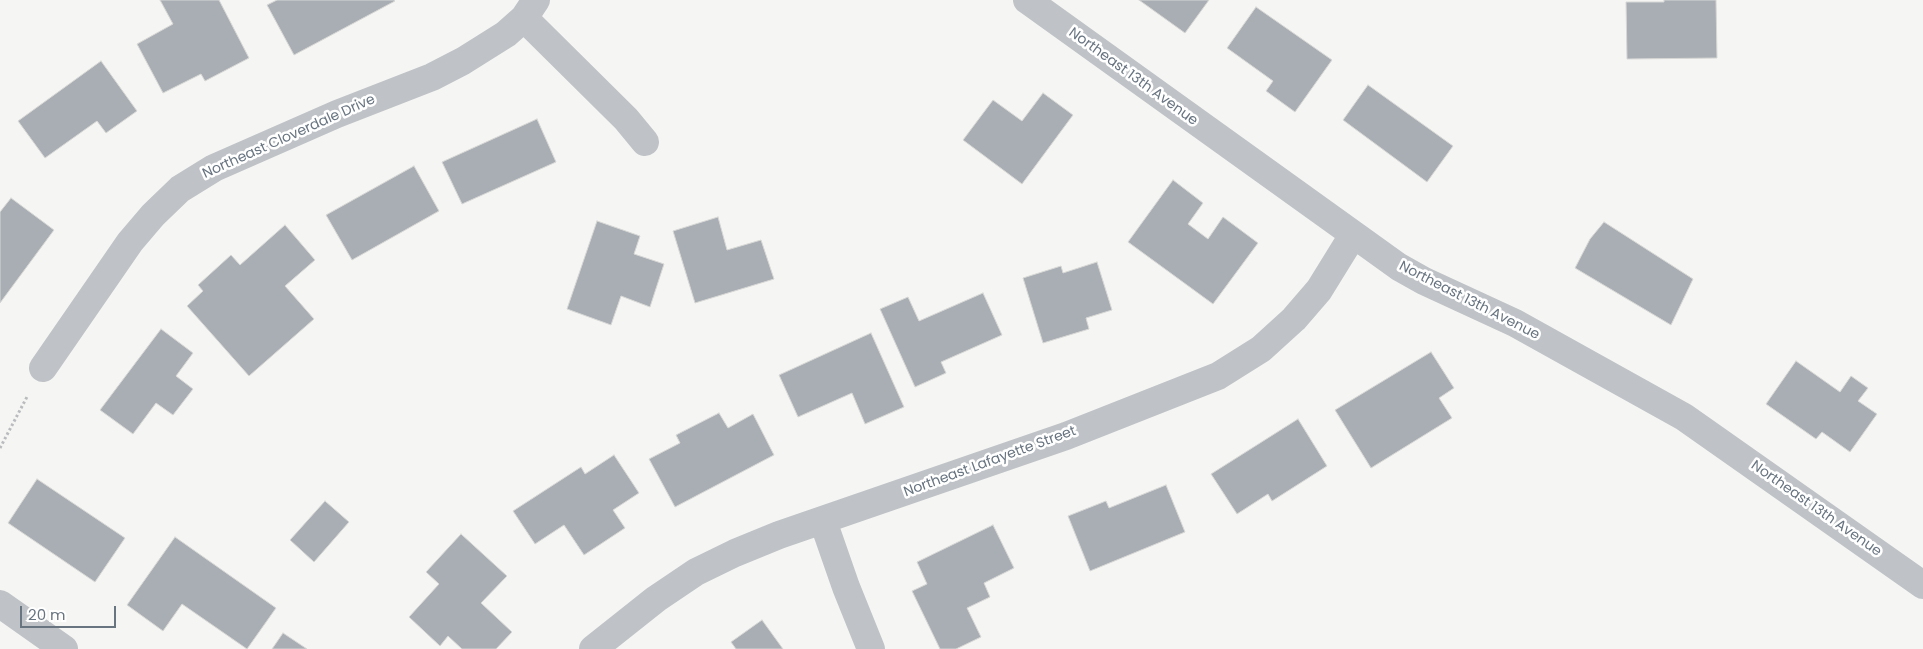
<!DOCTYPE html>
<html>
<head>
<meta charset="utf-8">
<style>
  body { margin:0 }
  #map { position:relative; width:1923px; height:649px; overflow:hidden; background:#f5f6f3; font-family:Poppins,sans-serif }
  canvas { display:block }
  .scale { position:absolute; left:20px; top:606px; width:96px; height:22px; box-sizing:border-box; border:2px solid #687480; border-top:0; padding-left:6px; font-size:15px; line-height:18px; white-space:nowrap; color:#687480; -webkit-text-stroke:4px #fff; paint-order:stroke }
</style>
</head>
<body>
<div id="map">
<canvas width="1923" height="649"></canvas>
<div class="scale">20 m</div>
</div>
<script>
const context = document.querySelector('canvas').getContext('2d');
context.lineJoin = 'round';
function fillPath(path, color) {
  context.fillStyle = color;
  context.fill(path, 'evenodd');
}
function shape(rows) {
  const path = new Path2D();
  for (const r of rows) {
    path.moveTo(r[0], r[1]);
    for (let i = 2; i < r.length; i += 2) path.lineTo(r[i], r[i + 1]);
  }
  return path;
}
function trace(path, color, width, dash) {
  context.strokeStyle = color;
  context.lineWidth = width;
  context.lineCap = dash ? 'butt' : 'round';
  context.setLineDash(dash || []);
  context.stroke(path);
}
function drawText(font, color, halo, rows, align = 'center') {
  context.font = font + ' Poppins,sans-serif';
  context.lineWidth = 5;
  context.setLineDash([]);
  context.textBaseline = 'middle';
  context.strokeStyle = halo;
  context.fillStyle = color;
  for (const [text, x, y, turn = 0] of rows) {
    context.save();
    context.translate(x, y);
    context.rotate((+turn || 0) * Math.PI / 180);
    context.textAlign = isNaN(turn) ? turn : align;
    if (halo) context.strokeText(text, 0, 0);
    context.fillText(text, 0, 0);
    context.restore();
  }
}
const building = shape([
  [160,0,219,0,249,58,205,81,201,74,163,93,137,44,173,24,160,0],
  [277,0,394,0,395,1,294,55,267,5,277,0],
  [1139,0,1209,0,1185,33,1139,0],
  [1664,0,1716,0,1717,58,1627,59,1626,2,1664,2,1664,0],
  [1256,7,1332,60,1295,112,1266,91,1273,81,1227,48,1256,7],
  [101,61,137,111,106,133,97,121,45,158,18,121,101,61],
  [1368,85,1453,146,1427,182,1343,120,1368,85],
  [1043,93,1073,115,1022,184,963,140,993,100,1022,121,1043,93],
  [537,119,556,162,462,204,442,162,537,119],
  [414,166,439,211,352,260,326,215,414,166],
  [1173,180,1203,203,1188,224,1208,239,1223,217,1258,243,1213,304,1128,242,1173,180],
  [11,198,54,230,0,303,0,212,11,198],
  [718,217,727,250,761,240,774,279,695,303,673,231,718,217],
  [597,221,640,236,634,254,664,264,650,307,621,296,611,325,567,309,597,221],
  [1604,222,1693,279,1671,325,1575,268,1590,239,1604,222],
  [285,225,315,260,285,286,314,319,249,376,187,306,203,291,198,285,231,255,240,265,285,225],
  [1097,262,1112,310,1086,318,1089,329,1043,343,1023,278,1061,266,1063,273,1097,262],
  [983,293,1002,335,941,362,946,373,915,387,880,309,908,297,919,321,983,293],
  [161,329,193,353,176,376,193,389,173,415,156,403,133,434,100,410,161,329],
  [871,333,904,407,865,424,852,393,798,417,779,375,871,333],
  [1431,352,1454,388,1439,398,1452,418,1371,468,1335,410,1431,352],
  [1796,361,1840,392,1851,376,1868,388,1858,401,1877,414,1850,452,1822,432,1816,439,1766,404,1796,361],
  [719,413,728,428,753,414,774,455,675,507,649,459,680,443,676,435,719,413],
  [1298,419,1327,466,1272,501,1268,494,1237,514,1211,474,1298,419],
  [614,455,639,493,613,510,625,528,584,555,564,525,535,544,513,511,581,467,585,474,614,455],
  [37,479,125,538,95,582,8,523,37,479],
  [1166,485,1185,532,1090,571,1068,516,1106,501,1109,508,1166,485],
  [325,501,349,522,314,562,290,540,325,501],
  [993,525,1014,568,984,583,990,597,967,608,981,637,956,649,940,649,912,591,927,584,917,562,993,525],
  [461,534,507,576,481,603,512,632,496,649,462,649,448,636,440,646,409,617,439,584,426,572,461,534],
  [175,537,276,608,247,649,182,604,163,631,127,605,175,537],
  [762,620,783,649,736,649,731,642,762,620],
  [283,633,307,649,272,649,283,633]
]);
const path = shape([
  [0,448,28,395]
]);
const minor = shape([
  [1027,0,1399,267,1424,281,1515,323,1684,417,1923,585],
  [524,18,626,119,645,142],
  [43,368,130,242,153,215,180,189,214,168,337,114,432,77,463,61,506,34,524,18,536,0],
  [823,521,846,587,871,649],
  [0,604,64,649],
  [593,649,656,599,696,572,735,553,779,535,1066,436,1218,376,1261,349,1294,319,1319,290,1353,235]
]);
const streetNames = [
  ["Northeast 13th Avenue",1133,77,36],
  ["Northeast Cloverdale Drive",289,137,-24],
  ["Northeast 13th Avenue",1469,301,27],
  ["Northeast Lafayette Street",990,462,-20],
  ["Northeast 13th Avenue",1816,509,35]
];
fillPath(building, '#a8aeb4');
trace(building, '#d7d7d5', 1);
trace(path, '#b9bbbe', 3, [2.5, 2.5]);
trace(minor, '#bfc2c6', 28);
drawText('14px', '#687480', '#fff', streetNames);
</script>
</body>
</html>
